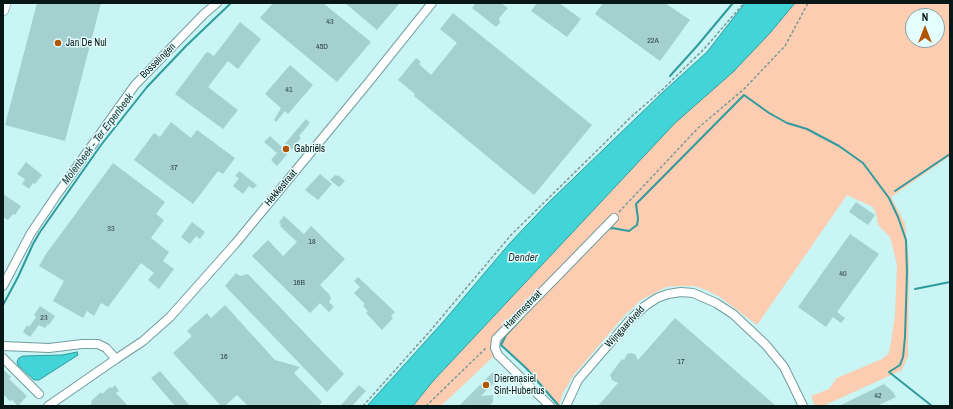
<!DOCTYPE html>
<html>
<head>
<meta charset="utf-8">
<style>
  body { margin:0 }
  #map { position:relative; width:953px; height:409px; overflow:hidden; background:#c9f5f5; font-family:"Archivo Narrow",sans-serif }
  canvas { display:block }
  .frame { position:absolute; inset:0; border:4px solid #071717; pointer-events:none }
  .north { position:absolute; left:905px; top:8px; width:40px; height:40px; box-sizing:border-box; background:#e4fefe; border:1px solid #8ca2a2; border-radius:50%; rotate:0deg; font-size:11px; font-weight:700; line-height:16px; text-align:center; color:#071717 }
  .north::after { content:''; display:block; margin:auto; width:14px; height:18px; background:#b25501; clip-path:polygon(50% 0,100% 100%,50% 72%,0 100%) }
</style>
</head>
<body>
<div id="map">
<canvas width="953" height="409"></canvas>
<div class="frame"></div>
<div class="north">N</div>
</div>
<script>
const context = document.querySelector('canvas').getContext('2d');
context.lineJoin = 'round';
function fillPath(path, color) {
  context.fillStyle = color;
  context.fill(path, 'evenodd');
}
function shape(rows) {
  const path = new Path2D();
  for (const r of rows) {
    path.moveTo(r[0], r[1]);
    for (let i = 2; i < r.length; i += 2) path.lineTo(r[i], r[i + 1]);
  }
  return path;
}
function trace(path, color, width, dash) {
  context.strokeStyle = color;
  context.lineWidth = width;
  context.lineCap = dash ? 'butt' : 'round';
  context.setLineDash(dash || []);
  context.stroke(path);
}
function drawText(font, color, halo, rows, align = 'center') {
  context.font = font + ' "Archivo Narrow",sans-serif';
  context.lineWidth = 3;
  context.setLineDash([]);
  context.textBaseline = 'middle';
  context.strokeStyle = halo;
  context.fillStyle = color;
  for (const [text, x, y, turn = 0] of rows) {
    context.save();
    context.translate(x, y);
    context.rotate((+turn || 0) * Math.PI / 180);
    context.textAlign = isNaN(turn) ? turn : align;
    if (halo) context.strokeText(text, 0, 0);
    context.fillText(text, 0, 0);
    context.restore();
  }
}
const green = shape([
  [795,3,950,3,950,156,891,197,905,223,909,262,908,356,902,370,823,406,815,406,811,396,829,389,837,378,882,359,889,353,891,342,895,316,897,265,893,248,890,237,878,225,877,217,873,207,847,195,757,325,720,297,706,290,694,286,680,286,666,287,641,300,624,316,573,376,563,393,559,406,526,368,501,345,494,356,441,406,413,406,433,381,675,123,733,72,770,33],
  [913,16,937,16,937,40,913,40]
]);
const water = shape([
  [745,3,795,3,770,33,733,72,675,123,433,381,413,406,367,406,443,322,510,243,548,203,663,92,707,52,745,3],
  [77,352,78,355,39,380,34,380,18,365,17,362,19,358,23,356,62,355,77,352]
]);
const stream = shape([
  [670,76,697,46,733,3],
  [895,191,950,154],
  [608,229,612,228,629,231,637,225,638,219,636,204,744,95,769,113,787,123,807,129,839,146,863,163,889,198,898,217,906,240,907,272,905,337,903,357,900,365,889,372,932,406],
  [915,289,950,282],
  [3,305,18,277,33,244,40,232,101,145,147,87,186,46,231,3],
  [523,317,506,335,501,345,526,368,559,406]
]);
const building = shape([
  [37,3,101,3,65,141,5,125],
  [273,3,323,3,371,42,337,82,260,18],
  [345,3,400,3,377,30],
  [476,3,501,3,508,8,499,18,500,23,496,27,472,8],
  [537,3,559,3,581,19,567,37,531,11],
  [603,3,665,3,690,20,660,61,595,14],
  [453,13,592,125,534,195,414,96,415,94,398,80,416,58,421,62,419,64,431,75,457,43,440,29],
  [240,22,261,39,238,69,228,61,208,87,238,110,223,129,175,94,206,53,208,52,214,56],
  [290,65,313,85,288,114,285,111,276,122,274,120,281,108,265,94],
  [306,119,310,123,299,136,301,138,277,166,271,160,277,153,264,142,270,136,282,147],
  [171,122,191,138,197,130,235,158,223,174,218,171,193,204,134,160,154,133,160,137],
  [26,162,42,175,35,184,33,183,29,189,22,184,25,179,17,174],
  [113,163,165,202,156,214,164,220,151,238,169,252,163,261,174,269,159,289,148,280,154,273,141,263,108,307,101,303,94,316,87,311,83,318,53,301,64,281,39,266,46,254],
  [239,171,257,185,253,189,249,186,243,194,233,186,239,178,235,176],
  [320,174,332,184,318,200,305,190],
  [335,175,337,176,338,175,345,181,339,187,330,180],
  [3,194,21,206,15,215,13,214,8,220,3,217],
  [856,202,875,215,868,225,849,212],
  [284,216,304,234,311,226,345,259,320,285,329,294,331,298,329,302,334,307,329,312,320,303,310,313,252,256,268,240,283,256,297,242,280,226,281,224,279,222],
  [192,222,205,232,200,239,196,236,190,244,181,237],
  [850,234,879,254,837,312,845,318,841,323,833,317,826,327,798,307],
  [236,273,240,276,248,274,344,374,327,392,225,286],
  [358,277,395,312,391,316,393,318,382,330,366,313,368,311,363,306,365,304,354,293,360,287,354,281],
  [225,305,275,360,300,367,294,373,322,402,318,406,248,406,237,395,225,406,221,406,173,353,192,336,187,331,207,313,211,318],
  [40,306,55,316,49,325,48,324,45,328,39,325,30,337,23,332,27,325,29,327,36,317,34,315],
  [675,318,776,406,598,406,618,383,612,380,610,375,622,359,624,360,627,354,631,353,635,354,638,360],
  [3,369,11,377,9,379,27,396,18,406,12,400,10,401,3,394],
  [160,371,190,406,175,406,151,378],
  [493,372,499,378,481,396,493,395,493,402,489,406,459,406],
  [884,384,893,392,896,397,877,406,839,406],
  [115,385,119,391,116,393,128,406,89,406,92,403,91,401,101,392,102,394,110,387,112,388],
  [359,385,366,391,352,406,340,406]
]);
const path = shape([
  [619,212,698,128,744,89,785,46,808,3],
  [363,406,430,331,511,235,631,117,662,90,704,49,744,3],
  [426,406,487,347]
]);
const street = shape([
  [3,286,31,233,56,196,135,85,204,14,217,3],
  [3,346,49,348,82,344,98,344,106,348,116,359,143,341,170,317,235,244,368,83,432,3],
  [3,358,39,394],
  [48,406,116,359],
  [550,406,498,355,495,348,496,339,614,218],
  [566,406,578,380,629,321,645,306,657,298,668,294,681,292,693,293,716,303,733,314,766,345,784,367,803,406]
]);
const secondary = shape([
  [3,10,5,3]
]);
const markers = [
  [58,43,4,"#b25501"],
  [286,149,4,"#b25501"],
  [486,385,4,"#b25501"]
];
const numberNames = [
  ["43",330,22],
  ["22A",653,41],
  ["45D",322,47],
  ["41",289,90],
  ["37",174,168],
  ["33",111,229],
  ["18",312,242],
  ["40",843,274],
  ["16B",299,283],
  ["23",44,318],
  ["16",224,357],
  ["17",681,362],
  ["42",878,396]
];
const poiNames = [
  ["Jan De Nul",66,43],
  ["Gabriëls",294,149],
  ["Dierenasiel",494,379],
  ["Sint-Hubertus",494,391]
];
const streetNames = [
  ["Bosselingen",158,61,-45],
  ["Hekkestraat",281,188,-50],
  ["Hammestraat",523,310,-46],
  ["Wijngaardveld",625,327,-47]
];
const waterNames = [
  ["Molenbeek - Ter Erpenbeek",98,139,-53],
  ["Dender",523,258]
];
fillPath(green, '#fdcdb1');
fillPath(water, '#42d4d6');
trace(water, '#309b9d', 1);
trace(stream, '#309b9d', 2);
fillPath(building, '#a5d0d0');
trace(street, '#739c9c', 10);
trace(secondary, '#739c9c', 12);
trace(path, '#7a9a9a', 1.5, [3, 2]);
trace(street, '#fff', 8);
trace(secondary, '#fff', 11);
for (const [x, y, r, color] of markers) {
  const dot = new Path2D();
  dot.arc(x, y, r, 0, 2 * Math.PI);
  context.fillStyle = color;
  context.fill(dot);
  trace(dot, '#e4fefe', 1.5);
}
drawText('8px', '#2e4545', null, numberNames);
drawText('10px', '#071717', '#e4fefe', poiNames, 'left');
drawText('10px', '#071717', '#e4fefe', streetNames);
drawText('italic 11px', '#233b3c', '#e4fefe', waterNames);
</script>
</body>
</html>
